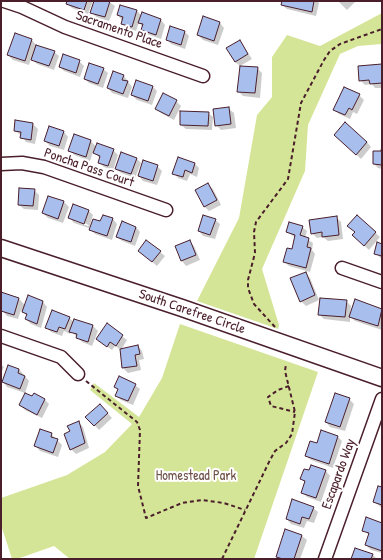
<!DOCTYPE html>
<html>
<head>
<meta charset="utf-8">
<style>
  body { margin:0 }
  #map { position:relative; width:383px; height:560px; overflow:hidden; background:#fff; font-family:"Patrick Hand",sans-serif }
  canvas { display:block }
  .frame { position:absolute; inset:0; border:2px solid #4a1f2b; pointer-events:none }
</style>
</head>
<body>
<div id="map">
<canvas width="383" height="560"></canvas>
<div class="frame"></div>
</div>
<script>
const context = document.querySelector('canvas').getContext('2d');
context.lineJoin = 'round';
function fillPath(path, color) {
  context.fillStyle = color;
  context.fill(path, 'evenodd');
}
function shape(rows) {
  const path = new Path2D();
  for (const r of rows) {
    path.moveTo(r[0], r[1]);
    for (let i = 2; i < r.length; i += 2) path.lineTo(r[i], r[i + 1]);
  }
  return path;
}
function trace(path, color, width, dash) {
  context.strokeStyle = color;
  context.lineWidth = width;
  context.lineCap = dash ? 'butt' : 'round';
  context.setLineDash(dash || []);
  context.stroke(path);
}
function drawText(font, color, halo, rows, align = 'center') {
  context.font = font + ' "Patrick Hand",sans-serif';
  context.lineWidth = 4;
  context.setLineDash([]);
  context.textBaseline = 'middle';
  context.strokeStyle = halo;
  context.fillStyle = color;
  for (const [text, x, y, turn = 0] of rows) {
    context.save();
    context.translate(x, y);
    context.rotate((+turn || 0) * Math.PI / 180);
    context.textAlign = isNaN(turn) ? turn : align;
    if (halo) context.strokeText(text, 0, 0);
    context.fillText(text, 0, 0);
    context.restore();
  }
}
const green = shape([
  [382,13,382,44,358,46,340,54,308,125,305,171,262,269,279,325,278,329,197,301,239,218,257,115,272,97,272,57,287,35,320,46],
  [180,324,318,372,254,559,70,559,54,546,17,559,12,559,1,525,1,498,67,475,105,452,132,424,90,390,94,383,139,417,162,378]
]);
const shadow = shape([
  [68,1,93,1,88,14,72,8,67,4],
  [95,1,108,1,115,6,109,21,96,17,92,12],
  [283,1,317,1,319,3,316,16,287,9,282,5],
  [338,1,356,1,347,10],
  [121,6,137,11,142,16,142,14,161,20,165,25,161,39,147,34,139,22,136,31,127,28,118,15],
  [220,23,224,28,218,45,203,40,198,35],
  [185,32,189,36,185,49,171,44,167,39],
  [32,40,36,45,54,52,59,56,54,70,37,64,31,59,29,65,13,60,8,55],
  [240,41,252,59,240,66,235,62],
  [79,61,84,66,80,77,64,71,60,67],
  [382,65,382,88,375,88,372,84,365,85,360,80],
  [257,68,262,73,260,98,243,96,238,91],
  [103,69,108,73,103,88,89,83,85,79],
  [124,76,132,87,128,98,112,93,108,88],
  [153,87,157,91,152,105,137,100,132,95],
  [359,95,364,100,357,114,353,112,350,119,339,114,334,110],
  [176,101,181,106,174,120,161,113,157,109],
  [229,109,234,113,236,128,221,130,216,125],
  [208,113,213,117,212,130,186,129,181,125],
  [33,124,38,129,35,144,26,142,22,136,15,131],
  [64,132,68,137,64,150,50,146,45,141],
  [75,136,91,141,96,147,113,150,118,155,113,170,104,167,99,162,100,158,93,152,90,161,74,155,70,150],
  [340,140,367,142,371,147,361,159],
  [382,152,382,169,378,168,374,164],
  [136,158,141,163,135,178,121,173,116,169],
  [195,164,199,168,197,177,190,174,187,181,178,178,174,173],
  [157,166,162,171,157,185,143,181,139,176],
  [208,184,213,189,221,205,209,211,204,206],
  [34,190,39,195,38,210,24,209,19,205],
  [48,197,64,202,69,207,63,223,48,218,43,213],
  [88,210,93,215,89,228,74,223,70,218],
  [74,219,89,225,88,226,74,221],
  [103,216,113,219,117,224,112,240,95,234,91,230,101,223],
  [357,216,380,237,369,250,358,240,356,232],
  [336,217,341,222,343,239,328,241,323,237,317,238,312,233],
  [215,220,220,224,215,239,203,236,199,231],
  [136,227,140,232,135,246,122,241,117,237],
  [302,227,307,231,305,238,313,243,312,250,315,254,310,272,289,266,284,261,292,250,296,238,287,232],
  [190,242,194,246,200,260,186,266,182,261,176,247],
  [382,245,382,259,375,253],
  [139,251,160,252,165,256,157,266],
  [305,273,310,278,319,300,306,306,301,301],
  [1,293,19,299,25,305,43,302,47,307,41,328,31,324,26,319,27,316,21,310,18,319,7,316,1,309],
  [346,301,351,306,350,315,356,301,382,310,382,330,355,321,350,316,350,322,324,319,319,314],
  [69,318,74,322,75,320,93,326,98,331,92,346,82,342,71,331,70,334,64,331,62,336,51,332,46,327],
  [107,325,127,340,121,350,138,346,142,351,144,359,139,360,141,370,128,373,123,368,122,351,115,346,112,350,97,339],
  [1,365,4,367,1,373],
  [19,369,29,381,25,393,7,387,3,382],
  [135,385,140,389,133,405,121,400,117,396,119,391,115,387],
  [33,397,45,400,49,404,42,418,25,410,20,405],
  [349,399,354,404,345,431,330,427,326,422],
  [100,405,112,418,99,430,87,417],
  [78,422,83,427,89,448,76,454,71,449,71,432],
  [51,434,62,445,58,457,40,451,36,446],
  [338,437,342,441,333,468,311,460,306,456,317,445],
  [311,466,326,471,330,476,321,502,307,497,302,492,306,483,301,478,309,472],
  [382,488,382,508,374,502],
  [313,508,318,512,314,523,307,521,304,528,291,524,287,519],
  [382,524,382,553,371,550,366,545,369,535,363,530],
  [286,530,302,536,307,540,300,559,280,559,277,556],
  [373,555,377,559,352,559]
]);
const building = shape([
  [67,1,87,1,84,10,66,4,67,1],
  [94,1,110,1,105,17,90,13,94,1],
  [282,1,314,1,312,12,281,5,282,1],
  [120,5,137,10,132,27,121,24,123,17,117,15,120,5],
  [142,12,161,19,156,35,141,30,143,24,138,23,142,12],
  [203,16,220,22,214,41,197,35,203,16],
  [170,26,185,31,181,45,166,40,170,26],
  [15,33,32,39,25,61,7,55,15,33],
  [240,40,248,54,235,62,226,48,240,40],
  [36,45,55,51,49,66,31,60,36,45],
  [63,54,80,60,76,73,59,67,63,54],
  [89,63,104,68,98,84,84,79,89,63],
  [382,64,382,83,370,84,369,80,359,81,358,66,382,64],
  [240,66,258,67,255,93,237,92,240,66],
  [113,71,124,75,122,80,128,81,123,94,107,88,113,71],
  [136,80,153,86,148,101,131,95,136,80],
  [344,87,360,94,352,110,349,108,345,115,333,110,344,87],
  [163,93,177,100,169,116,155,109,163,93],
  [229,107,231,124,215,126,213,109,229,107],
  [180,111,209,112,208,126,180,125,180,111],
  [15,120,33,123,31,140,20,138,21,132,14,131,15,120],
  [345,122,367,142,356,155,334,135,345,122],
  [49,126,64,131,59,146,44,141,49,126],
  [74,134,91,140,86,157,68,151,74,134],
  [97,143,114,149,108,166,98,163,100,156,93,153,97,143],
  [382,145,382,165,373,164,373,151,381,151,382,145],
  [121,152,137,158,131,174,115,169,121,152],
  [178,157,195,163,192,173,185,170,183,177,172,174,178,157],
  [143,160,158,165,153,181,138,176,143,160],
  [208,183,217,200,204,207,195,190,208,183],
  [19,188,35,189,33,206,18,205,19,188],
  [48,196,64,201,58,219,42,213,48,196],
  [73,204,89,210,84,224,68,218,73,204],
  [103,215,113,218,107,236,89,230,93,219,100,221,103,215],
  [203,215,216,219,210,235,198,231,203,215],
  [357,215,376,232,364,246,352,235,355,232,347,226,357,215],
  [337,216,339,235,322,237,322,232,311,234,309,220,337,216],
  [122,221,136,227,131,242,116,237,122,221],
  [289,222,303,226,300,235,309,238,307,247,311,248,306,268,283,262,287,248,292,249,295,235,286,232,289,222],
  [146,240,161,251,152,262,138,251,146,240],
  [190,240,196,255,181,261,175,246,190,240],
  [377,242,382,244,382,256,374,254,377,242],
  [306,272,315,295,300,302,290,278,306,272],
  [1,292,19,298,14,315,1,311,1,292],
  [28,295,43,301,37,324,25,319,27,314,22,312,28,295],
  [320,298,347,300,345,317,318,315,320,298],
  [355,299,382,309,378,326,349,317,355,299],
  [52,310,70,317,65,329,59,327,57,332,45,328,52,310],
  [74,319,93,325,88,342,76,338,77,334,69,332,74,319],
  [107,323,123,335,116,346,110,342,107,347,96,339,107,323],
  [138,345,140,354,135,355,137,366,122,368,120,349,138,345],
  [8,365,19,369,18,373,25,376,20,389,2,382,8,365],
  [119,376,136,384,128,401,115,396,118,389,114,387,119,376],
  [25,393,32,396,34,393,45,399,37,415,19,405,25,393],
  [335,393,350,398,340,427,325,422,335,393],
  [100,404,108,413,94,426,85,417,100,404],
  [79,421,85,443,70,450,64,434,70,431,67,426,79,421],
  [40,429,52,433,51,437,58,439,53,453,34,446,40,429],
  [321,430,338,436,329,464,305,456,310,441,317,443,321,430],
  [311,465,326,470,316,498,301,493,305,481,300,479,304,469,309,470,311,465],
  [378,486,382,487,382,505,373,502,378,486],
  [292,499,314,507,309,519,302,517,300,524,286,519,292,499],
  [366,517,382,523,382,551,365,545,369,533,362,531,366,517],
  [285,529,302,535,294,559,283,559,276,557,285,529],
  [355,548,373,554,371,559,351,559,355,548]
]);
const path = shape([
  [275,327,254,304,248,288,248,280,255,253,254,232,256,222,288,179,301,103,324,60,330,51,340,44,382,29],
  [86,381,137,422,140,430,138,486,146,518,182,503,202,500,224,503,245,510],
  [289,386,278,390,268,397,271,406,295,412],
  [222,559,270,460,275,451,286,443,292,434,295,412,285,371,286,364]
]);
const minor = shape([
  [4,1,22,7,65,27,203,76],
  [1,164,22,163,44,167,166,210],
  [342,268,382,282],
  [1,336,61,357,78,374],
  [325,559,382,399]
]);
const major = shape([
  [1,248,182,308,382,378]
]);
const streetNames = [
  ["Sacramento Place",119,30,19],
  ["Poncha Pass Court",89,168,19],
  ["South Carefree Circle",192,312,19],
  ["Escapardo Way",339,474,-70]
];
const parkNames = [
  ["Homestead Park",196,476]
];
fillPath(green, '#d5e598');
fillPath(shadow, '#0003');
fillPath(building, '#a8bfed');
trace(building, '#4a1f2b', 1);
trace(minor, '#4a1f2b', 15);
trace(major, '#4a1f2b', 19);
trace(path, '#4a1f2b', 2, [4, 3]);
trace(minor, '#fff', 12);
trace(major, '#fff', 16);
drawText('14px', '#4a1f2b', '#fff', streetNames);
drawText('14px', '#6d5046', '#fff', parkNames);
</script>
</body>
</html>
